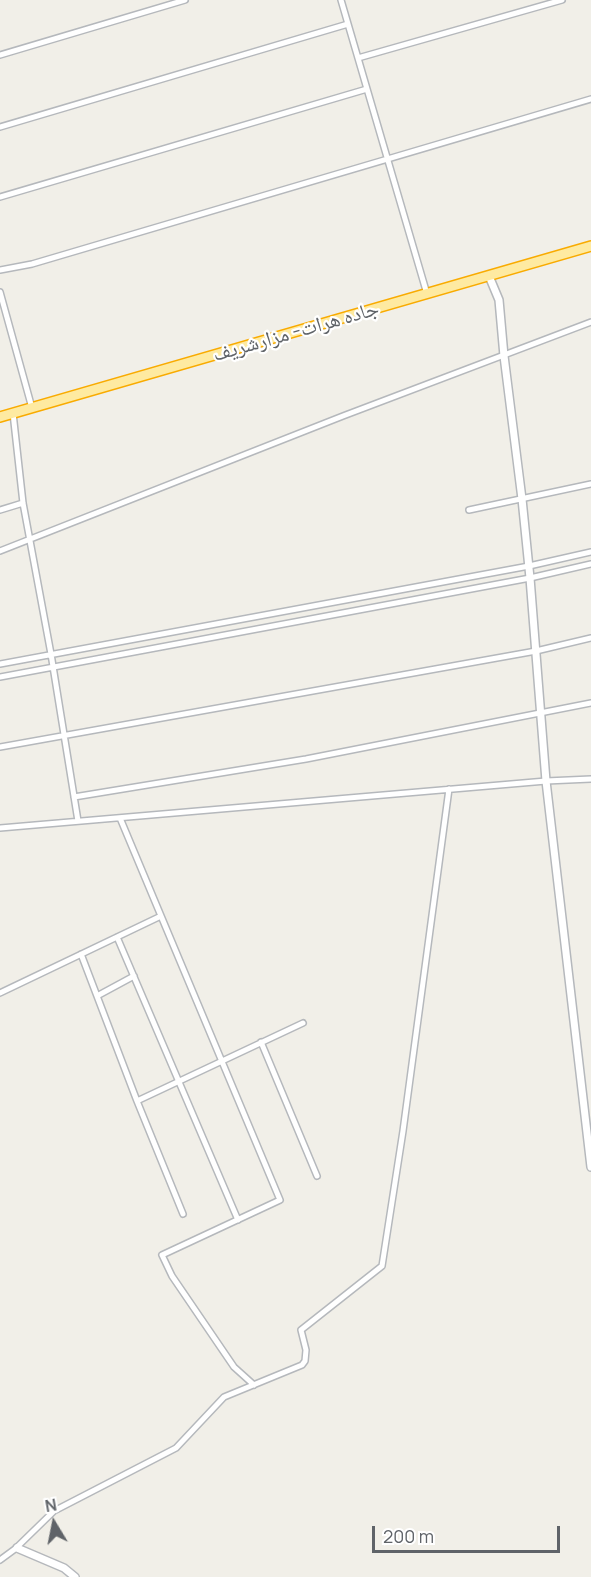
<!DOCTYPE html>
<html>
<head>
<meta charset="utf-8">
<style>
  body { margin:0 }
  #map { position:relative; width:591px; height:1577px; overflow:hidden; background:#f1efe8; font-family:Manrope,sans-serif }
  canvas { display:block }
  .north { position:absolute; left:24px; top:1493px; width:60px; height:60px; -webkit-text-stroke:4px #fff; paint-order:stroke; rotate:350deg; font-size:16px; font-weight:700; line-height:24px; text-align:center; color:#5f6368 }
  .north::after { content:''; display:block; margin:auto; width:21px; height:27px; background:#5f6368; clip-path:polygon(50% 0,100% 100%,50% 72%,0 100%) }
  .scale { position:absolute; left:372px; top:1526px; width:188px; height:27px; box-sizing:border-box; border:3px solid #5f6368; border-top:0; padding-left:8px; font-size:18px; line-height:21px; white-space:nowrap; color:#5f6368; -webkit-text-stroke:4px #fff; paint-order:stroke }
</style>
</head>
<body>
<div id="map">
<canvas width="591" height="1577"></canvas>
<div class="north">N</div>
<div class="scale">200 m</div>
</div>
<script>
const context = document.querySelector('canvas').getContext('2d');
context.lineJoin = 'round';
function shape(rows) {
  const path = new Path2D();
  for (const r of rows) {
    path.moveTo(r[0], r[1]);
    for (let i = 2; i < r.length; i += 2) path.lineTo(r[i], r[i + 1]);
  }
  return path;
}
function trace(path, color, width, dash) {
  context.strokeStyle = color;
  context.lineWidth = width;
  context.lineCap = dash ? 'butt' : 'round';
  context.setLineDash(dash || []);
  context.stroke(path);
}
function drawText(font, color, halo, rows, align = 'center') {
  context.font = font + ' Manrope,"Noto Naskh Arabic",sans-serif';
  context.lineWidth = 4.5;
  context.setLineDash([]);
  context.textBaseline = 'middle';
  context.strokeStyle = halo;
  context.fillStyle = color;
  for (const [text, x, y, turn = 0] of rows) {
    context.save();
    context.translate(x, y);
    context.rotate((+turn || 0) * Math.PI / 180);
    context.textAlign = isNaN(turn) ? turn : align;
    if (halo) context.strokeText(text, 0, 0);
    context.fillText(text, 0, 0);
    context.restore();
  }
}
const minor = shape([
  [341,0,427,294],
  [0,55,185,0],
  [358,58,562,0],
  [0,127,348,24],
  [0,197,367,89],
  [0,270,32,264,591,99],
  [0,292,32,408],
  [13,413,23,503,51,654,78,821],
  [0,510,23,503],
  [469,510,591,484],
  [0,551,343,416,591,322],
  [0,664,529,566,591,552],
  [0,677,530,578,591,564],
  [0,747,536,651,591,638],
  [74,797,306,759,591,703],
  [120,818,280,1200,162,1255,172,1276,234,1367,254,1385],
  [0,828,546,781,591,779],
  [117,937,238,1220],
  [81,954,137,1101,183,1214],
  [0,993,161,916],
  [97,996,134,976],
  [261,1042,317,1176],
  [137,1101,303,1023],
  [0,1560,15,1549,54,1511,176,1448,224,1397,302,1365,305,1361,306,1350,301,1330,382,1266,403,1131,449,789]
]);
const tertiary = shape([
  [489,276,499,300,504,356,522,499,530,578,546,781,591,1167],
  [17,1548,64,1568,75,1577]
]);
const trunk = shape([
  [0,417,591,246]
]);
const streetNames = [
  ["جاده هرات- مزارشریف",296,332,-16]
];
trace(minor, '#b5b8bc', 8);
trace(tertiary, '#b5b8bc', 10);
trace(trunk, '#f9ab00', 12);
trace(minor, '#fff', 5);
trace(tertiary, '#fff', 7);
trace(trunk, '#feeaa1', 9);
drawText('21px', '#5f6368', '#fff', streetNames);
</script>
</body>
</html>
